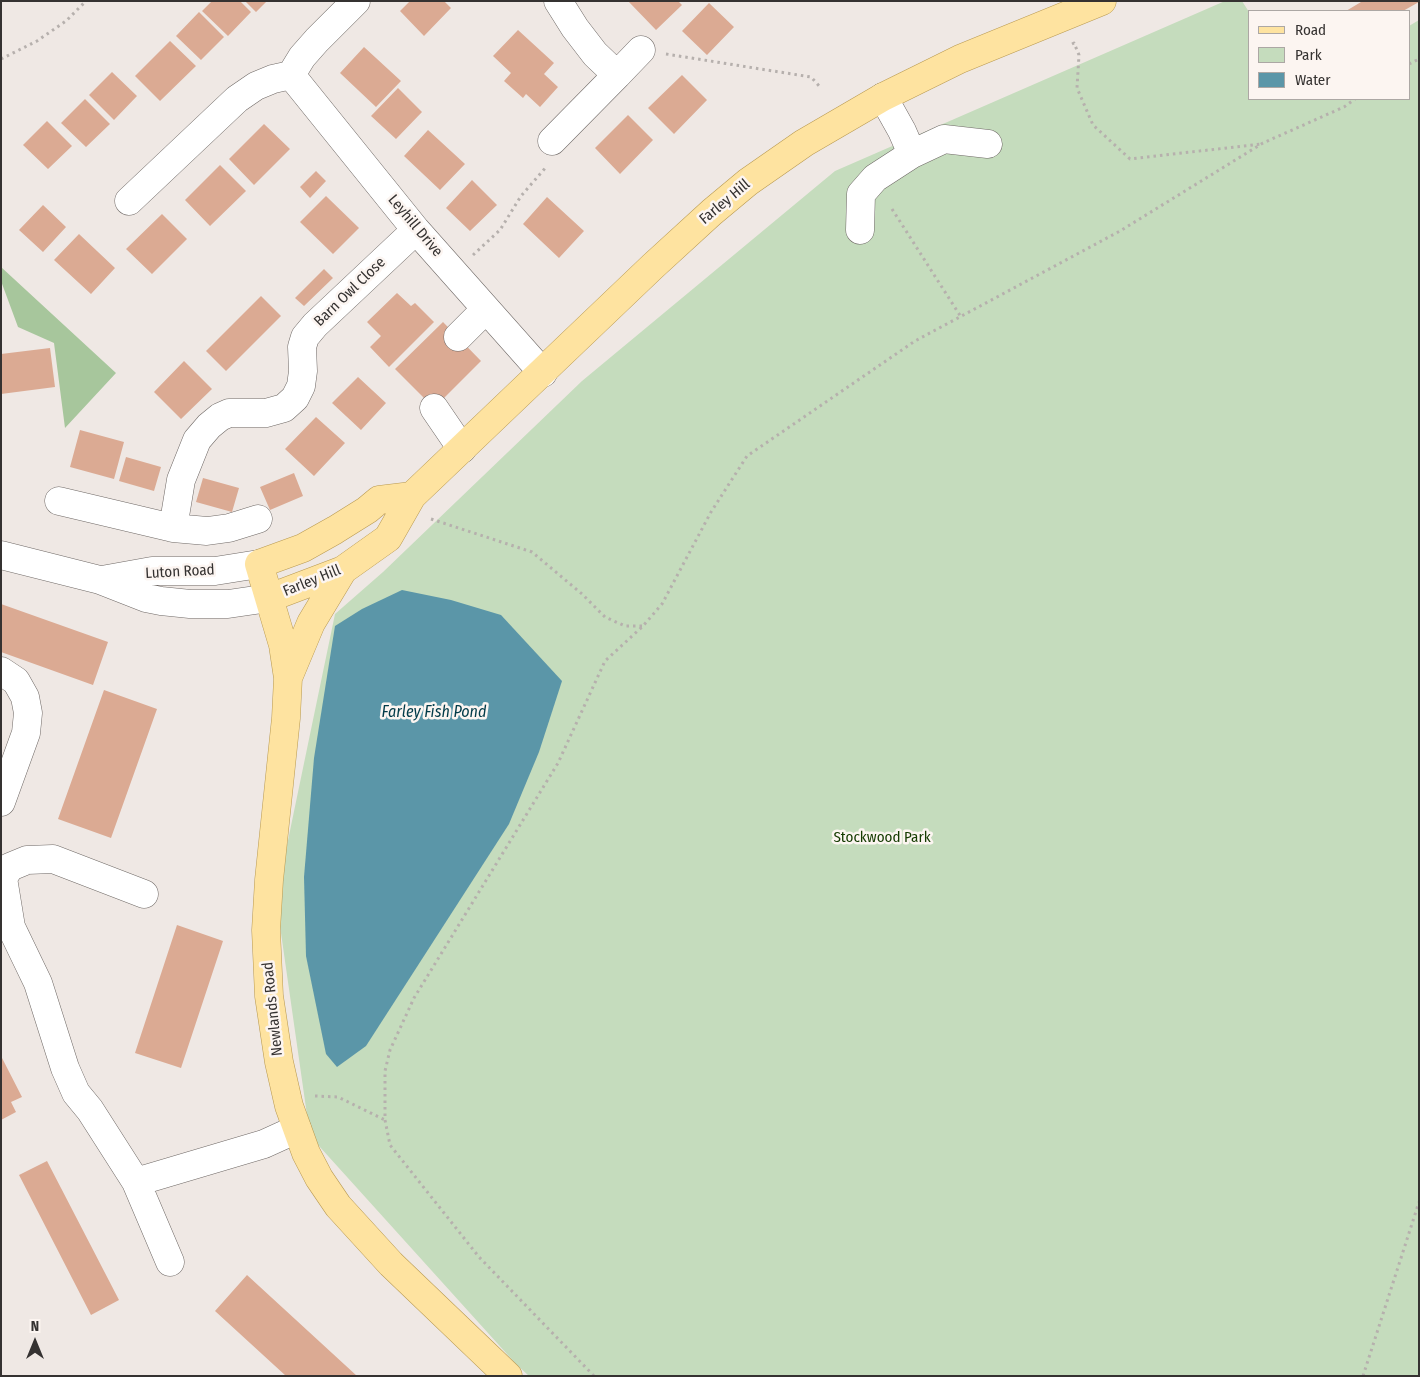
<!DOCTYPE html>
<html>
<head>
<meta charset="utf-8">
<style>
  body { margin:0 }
  #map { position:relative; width:1420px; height:1377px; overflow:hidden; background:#efe8e4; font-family:"Fira Sans Condensed",sans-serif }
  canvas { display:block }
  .frame { position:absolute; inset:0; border:2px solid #353231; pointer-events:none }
  .legend { position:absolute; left:1248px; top:10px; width:162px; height:90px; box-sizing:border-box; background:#fcf5f1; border:1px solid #aca7a4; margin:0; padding:6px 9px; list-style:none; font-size:15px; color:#353231 }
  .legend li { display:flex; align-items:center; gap:10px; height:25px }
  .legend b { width:25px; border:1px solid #aca7a4 }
  .north { position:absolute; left:10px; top:1317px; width:50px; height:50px; -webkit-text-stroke:4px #fcf5f1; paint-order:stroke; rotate:0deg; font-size:14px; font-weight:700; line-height:20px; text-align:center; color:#353231 }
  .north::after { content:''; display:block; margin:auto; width:18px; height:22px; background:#353231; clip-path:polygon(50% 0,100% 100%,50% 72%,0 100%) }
</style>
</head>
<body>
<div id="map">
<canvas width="1420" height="1377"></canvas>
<div class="frame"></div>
<ul class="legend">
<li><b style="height:6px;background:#fee3a0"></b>Road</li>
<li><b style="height:14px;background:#c5dcbd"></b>Park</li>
<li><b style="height:14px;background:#5b96a8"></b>Water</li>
</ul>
<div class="north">N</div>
</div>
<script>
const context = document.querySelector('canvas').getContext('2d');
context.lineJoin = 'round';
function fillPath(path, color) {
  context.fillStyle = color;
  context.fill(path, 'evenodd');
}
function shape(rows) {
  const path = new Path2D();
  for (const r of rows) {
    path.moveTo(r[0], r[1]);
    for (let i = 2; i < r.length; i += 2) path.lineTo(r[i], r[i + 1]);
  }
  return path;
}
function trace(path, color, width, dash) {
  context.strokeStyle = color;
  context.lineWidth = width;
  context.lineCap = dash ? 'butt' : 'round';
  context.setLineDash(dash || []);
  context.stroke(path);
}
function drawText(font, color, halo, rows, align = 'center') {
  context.font = font + ' "Fira Sans Condensed",sans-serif';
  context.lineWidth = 5;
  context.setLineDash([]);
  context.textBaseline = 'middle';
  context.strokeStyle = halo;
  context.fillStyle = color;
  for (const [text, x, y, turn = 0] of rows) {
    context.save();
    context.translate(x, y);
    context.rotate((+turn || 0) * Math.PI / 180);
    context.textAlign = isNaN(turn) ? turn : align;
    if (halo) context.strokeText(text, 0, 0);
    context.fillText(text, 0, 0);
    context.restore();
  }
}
const green = shape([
  [1225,1,1242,1,1249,12,1249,99,1409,99,1409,26,1419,20,1419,1376,529,1376,516,1364,310,1136,276,898,335,614,383,572,582,381,835,171]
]);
const forest = shape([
  [1,267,116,373,65,428,54,343,18,327,1,281]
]);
const water = shape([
  [402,590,451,600,501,615,562,681,539,752,509,824,366,1046,337,1067,326,1054,306,956,304,877,314,758,335,626,362,609]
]);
const building = shape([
  [212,1,240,1,251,12,228,36,202,11],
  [245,1,267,1,256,12],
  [410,1,444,1,451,8,424,36,400,11],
  [628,1,678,1,682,5,656,30],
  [1360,1,1419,1,1419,2,1403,11,1346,11,1361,2],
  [709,3,734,27,707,55,682,31],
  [199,12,224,37,201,60,176,36],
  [518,30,554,63,544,74,558,87,540,107,526,94,523,98,504,81,511,73,493,56],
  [170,41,196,66,160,101,135,76],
  [364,47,401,81,376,107,340,73],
  [112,72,137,96,114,120,89,95],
  [682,75,707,100,674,134,648,108],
  [398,88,422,112,396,139,371,116],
  [85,99,110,124,86,147,61,123],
  [628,115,653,140,620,174,595,148],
  [47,121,72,146,48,169,23,145],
  [264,124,290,149,254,185,229,159],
  [428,130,465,164,440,190,404,156],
  [220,165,246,191,210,226,185,200],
  [316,171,326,181,310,198,300,187],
  [472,180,497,205,470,231,446,208],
  [326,196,359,228,333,254,300,222],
  [547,197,584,231,559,258,523,224],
  [43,205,66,227,43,252,19,230],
  [162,214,187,239,152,274,126,249],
  [79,234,115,268,91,294,54,260],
  [324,269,333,278,304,306,295,298],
  [397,293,411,306,415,303,434,322,389,367,370,347,381,336,367,322],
  [261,296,281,316,226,371,206,351],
  [443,322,481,361,434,408,395,369],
  [50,348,55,387,1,394,1,354],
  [184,361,212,389,181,419,154,392],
  [358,377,386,403,361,430,332,403],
  [316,417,345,443,314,476,285,449],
  [80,430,124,442,114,479,70,467],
  [126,457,161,467,154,491,119,481],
  [294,473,303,496,270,510,260,487],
  [203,478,239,488,232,512,196,502],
  [1,604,108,642,93,685,1,652],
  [104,690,157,709,111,838,58,819],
  [177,925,223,941,181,1068,135,1053],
  [1,1056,22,1097,11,1102,16,1112,1,1120],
  [47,1161,119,1300,91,1315,19,1175],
  [247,1275,357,1376,286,1376,215,1311]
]);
const path = shape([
  [1072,44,1074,43,1079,55,1077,88,1093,125,1130,159,1261,144],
  [666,54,811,77,821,88],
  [1,59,37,41,66,21,86,1],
  [1409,64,1419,59],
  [892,209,961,317],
  [473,255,500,230,521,196,547,166],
  [431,519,532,552,582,594,605,617,625,626,643,626],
  [315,1096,338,1097,385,1120],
  [594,1376,479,1257,390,1145,385,1120,385,1071,390,1050,414,998,558,763,605,661,643,626,662,604,711,512,747,456,915,341,1120,231,1263,143,1344,107,1355,99],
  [1363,1376,1419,1202]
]);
const minor = shape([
  [291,75,416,230,543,373],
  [617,75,641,50],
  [552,141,617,75,595,54,575,28,558,1],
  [912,154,944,139,988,144],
  [129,201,237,99,256,86,273,79,291,75,302,57,317,40,356,1],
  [860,230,861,194,875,178,912,154,902,131,883,97],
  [458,337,486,309],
  [434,408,462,449],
  [59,501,173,528,207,531,229,528,258,519],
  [173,528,181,480,197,440,209,426,220,417,229,413,266,413,284,408,295,398,301,386,303,371,302,347,305,337,315,325,416,230],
  [1,555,100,580,146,598,161,601,190,604,228,604,269,598],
  [102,580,152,571,215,571,259,564],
  [1,671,16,681,25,697,28,713,26,733,1,802],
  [144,894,53,859,27,860,10,867,3,878,11,927,38,983,65,1068,76,1093,90,1110,136,1182,170,1262],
  [136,1182,264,1144,297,1129]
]);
const major = shape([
  [412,496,379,500,367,510,335,530,303,548,259,564,283,645,288,678,286,718,269,880,266,930,269,996,279,1062,289,1106,306,1153,319,1178,338,1206,391,1264,508,1376],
  [269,598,343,570,388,538,412,496,653,266,712,212,748,182,804,143,883,97,960,59,1102,1],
  [288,678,311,623,343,570]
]);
const streetNames = [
  ["Farley Hill",725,202,-40],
  ["Leyhill Drive",415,226,50],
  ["Barn Owl Close",350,292,-44],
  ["Luton Road",180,572,-3],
  ["Farley Hill",312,581,-22],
  ["Newlands Road",273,1009,-96]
];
const parkNames = [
  ["Stockwood Park",882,838]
];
const waterNames = [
  ["Farley Fish Pond",434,713]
];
fillPath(green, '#c5dcbd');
fillPath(forest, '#a7c69c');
fillPath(water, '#5b96a8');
fillPath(building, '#dbaa93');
trace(minor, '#6f6966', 29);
trace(major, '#b89950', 29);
trace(path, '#b6b0ad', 3, [2.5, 4]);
trace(minor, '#fff', 28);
trace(major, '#fee3a0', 28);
drawText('15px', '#353231', '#fcf5f1', streetNames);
drawText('15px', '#143b00', '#fcf5f1', parkNames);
drawText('italic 16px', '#023b49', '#fcf5f1', waterNames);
</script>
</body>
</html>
